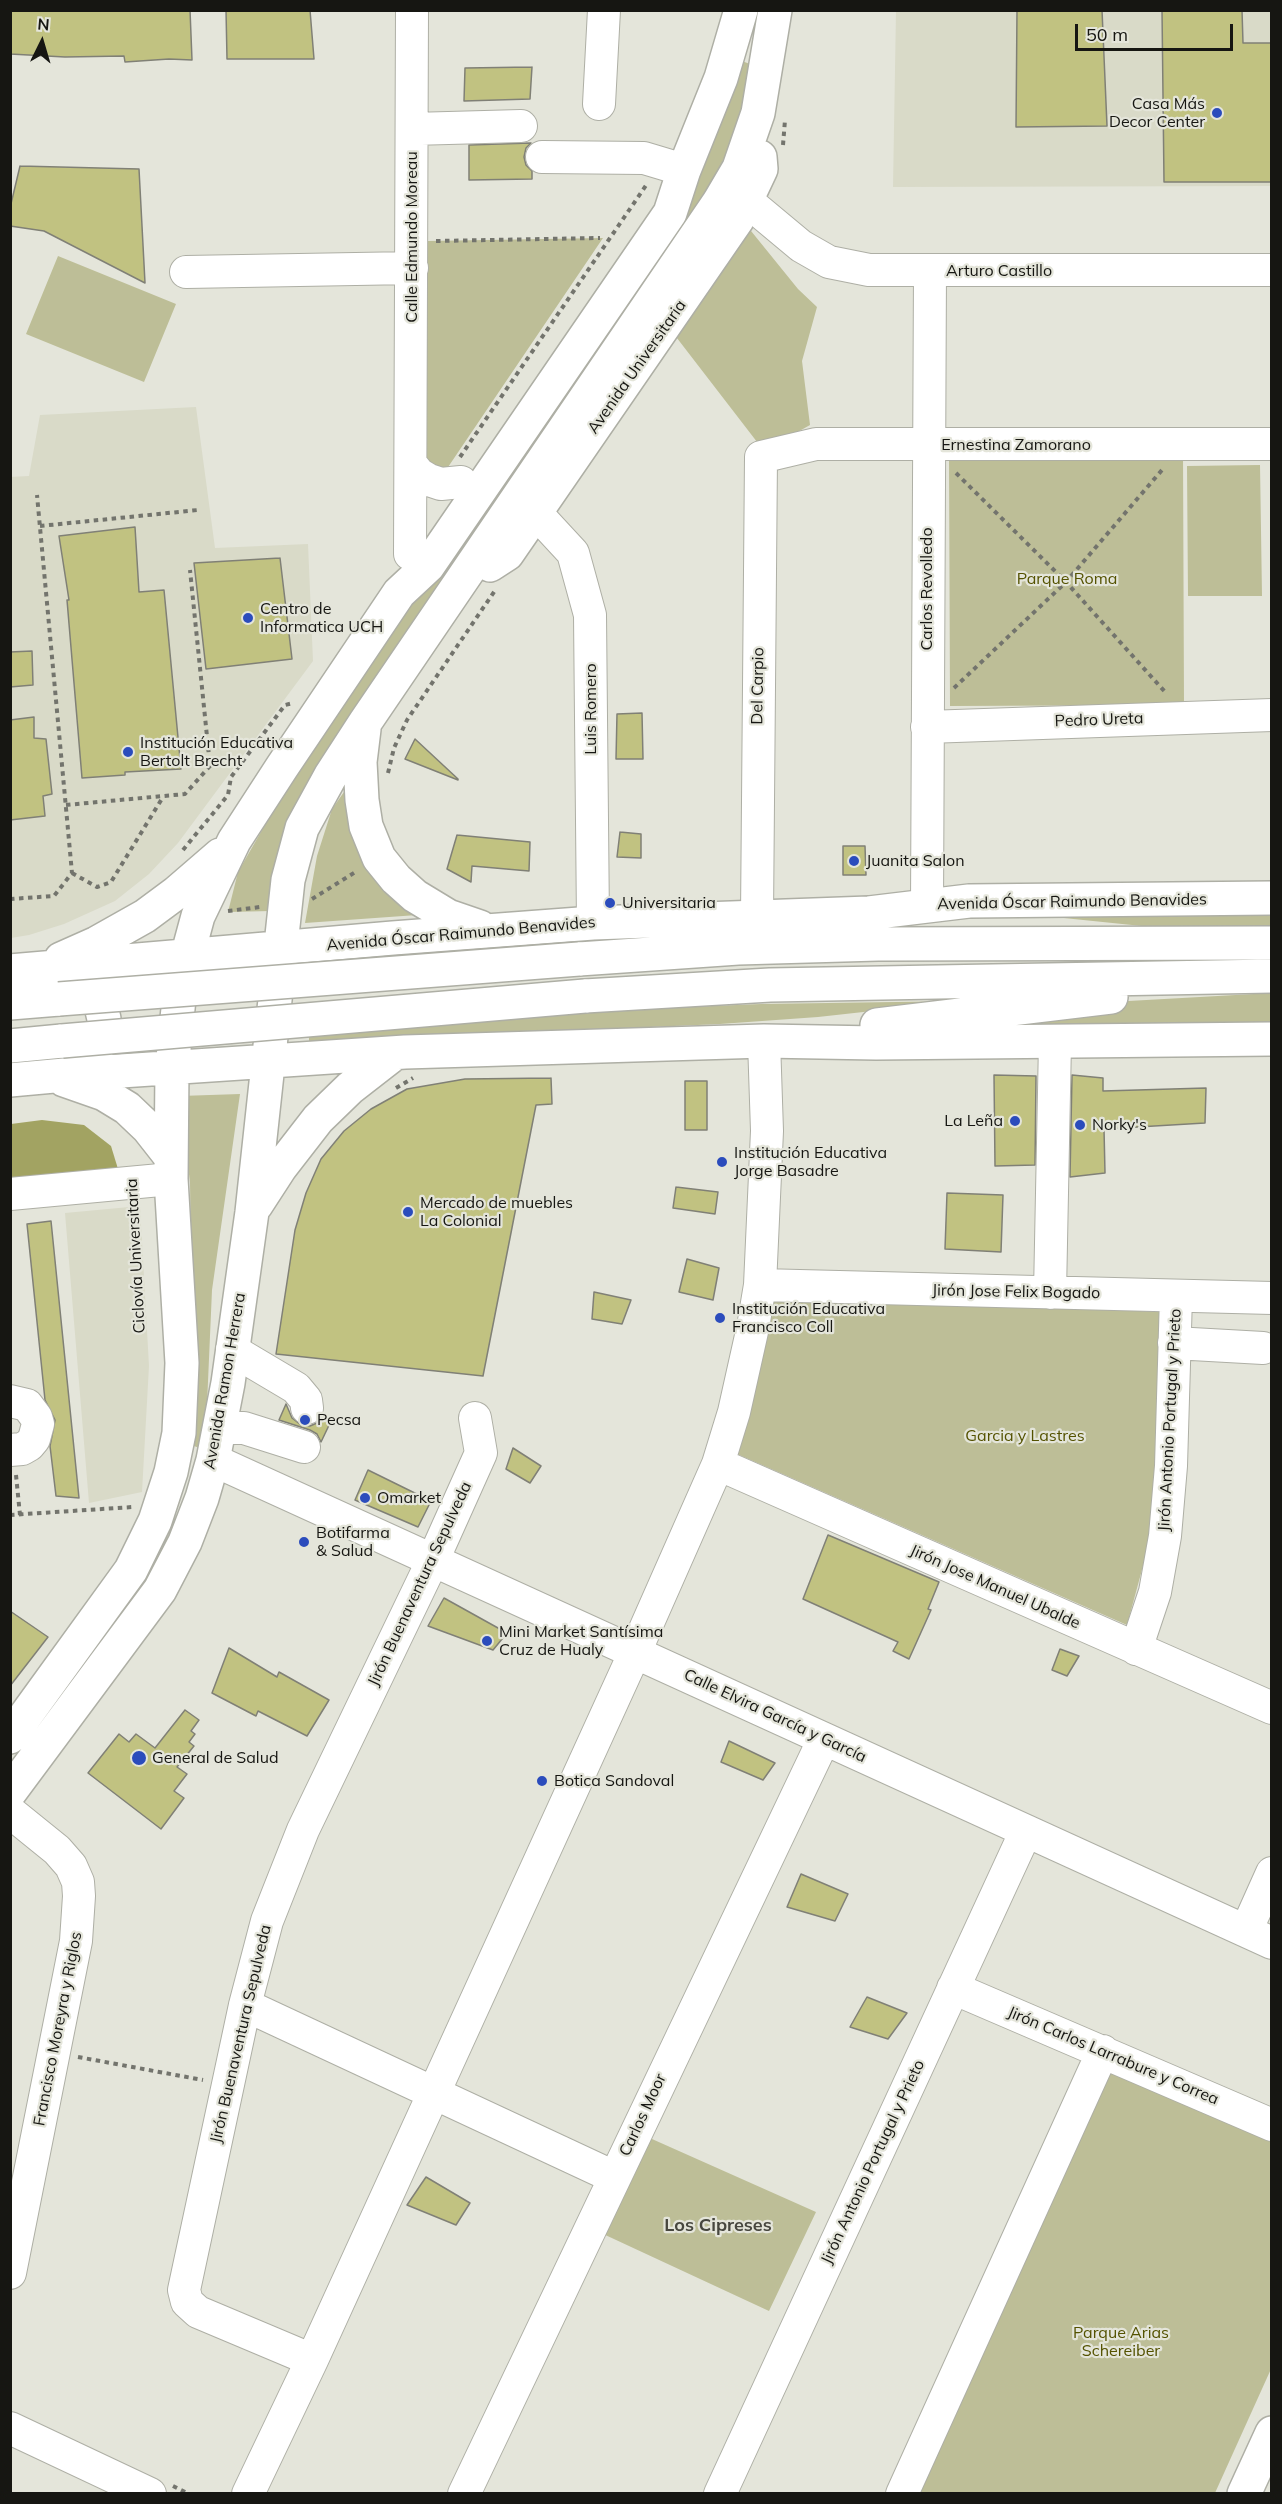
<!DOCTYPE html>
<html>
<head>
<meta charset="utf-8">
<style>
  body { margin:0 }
  #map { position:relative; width:1282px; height:2504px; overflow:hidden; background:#e4e5da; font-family:Mulish,sans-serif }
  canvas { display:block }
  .frame { position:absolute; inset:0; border:12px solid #161612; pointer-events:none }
  .north { position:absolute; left:12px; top:12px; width:60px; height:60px; -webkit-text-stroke:4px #e4e5da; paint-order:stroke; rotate:5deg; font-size:16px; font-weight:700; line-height:24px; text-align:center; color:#161612 }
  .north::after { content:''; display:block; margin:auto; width:21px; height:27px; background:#161612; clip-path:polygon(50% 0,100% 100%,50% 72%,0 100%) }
  .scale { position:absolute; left:1075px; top:24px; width:158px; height:27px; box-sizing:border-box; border:3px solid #161612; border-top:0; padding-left:8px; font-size:18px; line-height:21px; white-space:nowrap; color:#161612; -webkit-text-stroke:4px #e4e5da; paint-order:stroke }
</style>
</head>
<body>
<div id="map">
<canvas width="1282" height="2504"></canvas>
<div class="frame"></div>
<div class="north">N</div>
<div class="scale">50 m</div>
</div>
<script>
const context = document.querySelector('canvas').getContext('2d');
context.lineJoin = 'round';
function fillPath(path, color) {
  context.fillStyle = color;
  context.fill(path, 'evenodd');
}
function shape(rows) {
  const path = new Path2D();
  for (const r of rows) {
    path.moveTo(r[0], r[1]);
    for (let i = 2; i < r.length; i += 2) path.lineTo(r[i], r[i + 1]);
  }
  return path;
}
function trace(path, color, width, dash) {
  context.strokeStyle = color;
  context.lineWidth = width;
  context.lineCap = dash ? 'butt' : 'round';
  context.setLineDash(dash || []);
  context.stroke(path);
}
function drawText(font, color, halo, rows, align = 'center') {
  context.font = font + ' Mulish,sans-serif';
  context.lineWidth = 4.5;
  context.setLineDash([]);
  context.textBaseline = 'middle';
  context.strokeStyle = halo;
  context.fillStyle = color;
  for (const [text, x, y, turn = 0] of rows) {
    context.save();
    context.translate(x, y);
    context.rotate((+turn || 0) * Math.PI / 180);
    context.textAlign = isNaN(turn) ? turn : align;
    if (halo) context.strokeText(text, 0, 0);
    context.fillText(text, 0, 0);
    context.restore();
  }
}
const built = shape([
  [896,11,1271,11,1271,186,893,187],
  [196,407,215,548,308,544,313,661,178,843,149,874,115,901,64,924,29,935,11,938,10,477,29,476,40,415],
  [140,1206,149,1366,142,1492,89,1503,65,1213]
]);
const green = shape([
  [736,59,753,65,731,145,708,189,300,798,277,860,271,911,228,912,238,872,297,769,701,158],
  [747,226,798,289,817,307,802,361,810,425,764,451,670,329],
  [603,238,442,476,424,464,428,241],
  [58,256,176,304,144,382,26,334],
  [1183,453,1184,705,950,706,949,454],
  [1260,465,1262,596,1188,596,1187,466],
  [356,775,355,795,431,914,305,923,317,856,332,809],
  [1271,907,1271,932,1210,933,1015,913],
  [1271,993,1271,1022,932,1027,1093,1003],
  [963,1001,818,1017,720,1024,309,1042,309,1034,564,1012,761,1004],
  [240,1094,212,1290,205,1450,194,1446,190,1183,180,1096],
  [775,1293,1161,1312,1153,1529,1127,1625,737,1454],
  [1089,2056,1271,2138,1271,2369,1215,2493,887,2494],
  [643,2135,816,2212,769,2311,601,2233]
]);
const forest = shape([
  [42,1120,84,1125,111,1146,118,1169,11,1179,11,1124]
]);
const building = shape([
  [10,10,190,10,192,60,169,59,125,62,124,56,65,57,10,54,10,10],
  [226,10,310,10,314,59,227,59,226,10],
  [1017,10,1102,10,1107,126,1016,127,1017,10],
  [1162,10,1242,10,1243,43,1272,43,1272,182,1164,182,1162,10],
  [532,67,530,99,464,101,465,68,532,67],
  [531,143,526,148,524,157,526,165,532,171,532,179,469,180,469,145,531,143],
  [20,166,139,169,145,283,44,231,10,226,10,208,20,166],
  [135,527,139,592,164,590,181,769,125,772,125,775,82,778,67,600,69,600,59,536,135,527],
  [280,558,292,659,206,669,194,563,280,558],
  [32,651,33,685,10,687,10,652,32,651],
  [642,713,643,759,616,759,617,714,642,713],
  [34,717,34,738,46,739,52,794,43,796,45,816,10,820,10,720,34,717],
  [415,739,458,779,458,780,405,759,415,739],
  [620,832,641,834,641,858,617,857,620,832],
  [457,835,530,842,529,871,472,866,471,882,447,869,457,835],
  [843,846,865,846,866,875,843,875,843,846],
  [994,1075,1036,1076,1035,1165,995,1166,994,1075],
  [1072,1075,1103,1078,1103,1091,1206,1088,1205,1123,1104,1129,1105,1173,1070,1177,1072,1075],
  [551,1078,552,1104,536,1105,483,1376,276,1354,295,1230,306,1193,321,1159,344,1131,371,1109,407,1089,465,1079,551,1078],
  [685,1081,707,1081,707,1130,685,1130,685,1081],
  [676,1187,718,1192,715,1214,673,1208,676,1187],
  [947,1193,1003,1195,1001,1252,945,1249,947,1193],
  [51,1221,79,1498,56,1496,50,1446,55,1420,45,1400,27,1224,51,1221],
  [687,1259,719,1268,713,1300,679,1292,687,1259],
  [594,1292,631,1300,622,1324,592,1319,594,1292],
  [286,1404,292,1418,301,1425,310,1426,317,1423,323,1415,332,1419,321,1442,317,1434,310,1430,279,1420,286,1404],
  [513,1448,541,1466,530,1483,506,1469,513,1448],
  [368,1470,431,1501,418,1527,355,1500,368,1470],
  [828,1535,939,1582,928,1609,931,1610,909,1659,893,1651,898,1642,803,1599,828,1535],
  [444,1598,507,1633,493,1650,428,1626,444,1598],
  [10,1611,48,1637,10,1686,10,1611],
  [229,1648,277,1677,279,1672,329,1700,307,1736,258,1711,256,1716,212,1693,229,1648],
  [1060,1649,1079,1656,1067,1676,1052,1670,1060,1649],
  [185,1710,199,1720,191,1731,195,1734,189,1742,194,1746,177,1767,187,1774,174,1791,184,1798,161,1829,88,1773,119,1734,129,1742,136,1734,155,1748,185,1710],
  [729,1741,775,1763,763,1780,721,1762,729,1741],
  [801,1874,848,1894,835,1921,787,1907,801,1874],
  [867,1997,907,2013,888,2039,850,2027,867,1997],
  [426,2177,470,2203,456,2225,407,2205,426,2177]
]);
const path = shape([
  [783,145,785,120],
  [436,241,600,238],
  [460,457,647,184],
  [956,473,1066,582,1166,693],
  [40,526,198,510],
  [954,688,1066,582,1162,470],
  [388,773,394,748,407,720,496,589],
  [66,805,185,794,210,766,190,570],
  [183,850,228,795,231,777,285,705,293,703],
  [72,873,97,887,111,882,163,797],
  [10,899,54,896,72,873,37,495],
  [312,899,357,871],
  [228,911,260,907],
  [396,1088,413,1078],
  [16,1475,20,1515],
  [10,1515,133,1507],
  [78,2057,203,2080],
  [173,2486,189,2494]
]);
const minor = shape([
  [599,104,604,10],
  [412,129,521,126],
  [542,157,644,158,684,170],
  [747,201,801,246,829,262,869,270,1272,270],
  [186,272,412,268],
  [411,464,419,474,429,480,441,484,461,482],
  [536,513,573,553,590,615,593,923],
  [410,554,412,10],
  [927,727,1272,715],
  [927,906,930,271],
  [757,916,761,457,816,444,1272,444],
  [10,1194,171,1179],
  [760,1285,1272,1298],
  [1050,1293,1055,1042],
  [1174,1343,1263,1348],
  [232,1350,296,1388,306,1400,307,1408],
  [10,1401,27,1405,36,1417,38,1424,34,1439,29,1445,22,1449,10,1450],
  [218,1434,229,1428,244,1428,304,1447],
  [213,1460,1272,1943],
  [718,1464,1272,1708],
  [1136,1649,1155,1592,1165,1536,1171,1466,1176,1296],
  [10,1812,57,1850,71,1866,78,1882,79,1896,76,1941,10,2273],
  [1246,1931,1272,1873],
  [953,1988,1272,2125],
  [245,2005,614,2177],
  [312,2360,198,2312,187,2302,184,2290,245,2005,267,1921,303,1830,433,1560,481,1453,475,1418],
  [10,2428,150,2494],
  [248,2494,312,2360,635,1652,718,1464,734,1412,753,1327,760,1285,767,1131,764,1041],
  [464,2494,824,1739],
  [720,2494,1026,1831],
  [902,2494,1103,2051]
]);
const major = shape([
  [490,565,507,554,737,220,761,169,760,157],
  [364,729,360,762,362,800,366,826,379,858,396,879,415,896,448,916,480,927],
  [61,959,97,943,145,916,176,893,220,855],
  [579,959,738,948,878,944,1272,943],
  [10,971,393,938,593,923,869,913,969,901,1272,898],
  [84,974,98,993,104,1019,103,1037,89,1063],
  [585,996,770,985,1272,976],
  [10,1003,59,999],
  [877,1025,1111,997],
  [10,1046,62,1041],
  [10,1080,76,1074,405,1052,764,1041,876,1043,1272,1039],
  [64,1080,104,1094,127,1108,148,1128,170,1156],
  [256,1205,280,1168,318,1119,350,1088,395,1053],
  [10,1737,131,1570,155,1521,171,1472,179,1433,182,1363,171,1179,172,1068,181,979,198,916,234,841,282,767,399,593,428,566,670,213,684,170,721,78,741,10],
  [10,1792,160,1590,185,1542,202,1498,213,1460,228,1383,252,1212,288,880,302,828,331,775,366,721,719,202,739,168,758,113,775,10],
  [1244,2494,1272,2433]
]);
const majorBridge = shape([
  [59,999,579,959],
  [62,1041,585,996]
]);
const markers = [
  [1217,113,6,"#2b4cbc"],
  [248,618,6,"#2b4cbc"],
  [128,752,6,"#2b4cbc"],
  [854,861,6,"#2b4cbc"],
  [610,903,6,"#2b4cbc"],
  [1015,1121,6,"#2b4cbc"],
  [1080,1125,6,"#2b4cbc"],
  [722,1162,6,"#2b4cbc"],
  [408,1212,6,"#2b4cbc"],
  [720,1318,6,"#2b4cbc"],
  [305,1420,6,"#2b4cbc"],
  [365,1498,6,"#2b4cbc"],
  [304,1542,6,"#2b4cbc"],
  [487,1641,6,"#2b4cbc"],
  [139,1758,8,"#2b4cbc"],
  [542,1781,6,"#2b4cbc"]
];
const poiNames = [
  ["Casa Más",1205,104,"right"],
  ["Decor Center",1205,122,"right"],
  ["Centro de",260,609],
  ["Informatica UCH",260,627],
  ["Institución Educativa",140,743],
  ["Bertolt Brecht",140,761],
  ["Juanita Salon",866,861],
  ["Universitaria",622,903],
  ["La Leña",1003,1121,"right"],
  ["Norky's",1092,1125],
  ["Institución Educativa",734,1153],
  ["Jorge Basadre",734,1171],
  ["Mercado de muebles",420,1203],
  ["La Colonial",420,1221],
  ["Institución Educativa",732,1309],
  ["Francisco Coll",732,1327],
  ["Pecsa",317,1420],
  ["Omarket",377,1498],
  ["Botifarma",316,1533],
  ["& Salud",316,1551],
  ["Mini Market Santísima",499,1632],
  ["Cruz de Hualy",499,1650],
  ["General de Salud",152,1758],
  ["Botica Sandoval",554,1781]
];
const streetNames = [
  ["Calle Edmundo Moreau",412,237,-90],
  ["Arturo Castillo",999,271],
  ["Avenida Universitaria",637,367,-55],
  ["Ernestina Zamorano",1016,445],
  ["Carlos Revolledo",927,589,-90],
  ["Del Carpio",758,686,-89],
  ["Luis Romero",591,709,-90],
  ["Pedro Ureta",1099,720,-2],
  ["Avenida Óscar Raimundo Benavides",1072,902,-1],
  ["Avenida Óscar Raimundo Benavides",461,934,-5],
  ["Ciclovía Universitaria",136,1256,-93],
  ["Jirón Jose Felix Bogado",1016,1292,1],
  ["Avenida Ramon Herrera",225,1381,-80],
  ["Jirón Antonio Portugal y Prieto",1170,1420,-87],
  ["Jirón Buenaventura Sepulveda",420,1584,-65],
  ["Jirón Jose Manuel Ubalde",995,1587,24],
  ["Calle Elvira García y García",775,1716,25],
  ["Francisco Moreyra y Riglos",58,2029,-79],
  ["Jirón Buenaventura Sepulveda",241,2034,-77],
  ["Jirón Carlos Larrabure y Correa",1113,2056,23],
  ["Carlos Moor",643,2115,-65],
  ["Jirón Antonio Portugal y Prieto",873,2162,-65]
];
const parkNames = [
  ["Parque Roma",1067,579],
  ["Garcia y Lastres",1025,1436],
  ["Parque Arias",1121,2333],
  ["Schereiber",1121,2351]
];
const neighbourhoodNames = [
  ["Los Cipreses",718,2226]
];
fillPath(built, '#d9dac8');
fillPath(green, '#bdbe97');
fillPath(forest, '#a2a362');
fillPath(building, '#c1c281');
trace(building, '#808076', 1.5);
trace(minor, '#aeafa5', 34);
trace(major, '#aeafa5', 36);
trace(path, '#73746d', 4, [4.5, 4.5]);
trace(minor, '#fff', 32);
trace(major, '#fff', 33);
trace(majorBridge, '#aeafa5', 36, []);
trace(majorBridge, '#fff', 33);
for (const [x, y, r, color] of markers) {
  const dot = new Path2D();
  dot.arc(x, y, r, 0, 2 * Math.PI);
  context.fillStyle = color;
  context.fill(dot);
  trace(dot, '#e4e5da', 2);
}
drawText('16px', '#161612', '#e4e5da', poiNames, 'left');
drawText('16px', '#161612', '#e4e5da', streetNames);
drawText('16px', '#545200', '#e4e5da', parkNames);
drawText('bold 18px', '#47473f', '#e4e5da', neighbourhoodNames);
</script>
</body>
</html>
